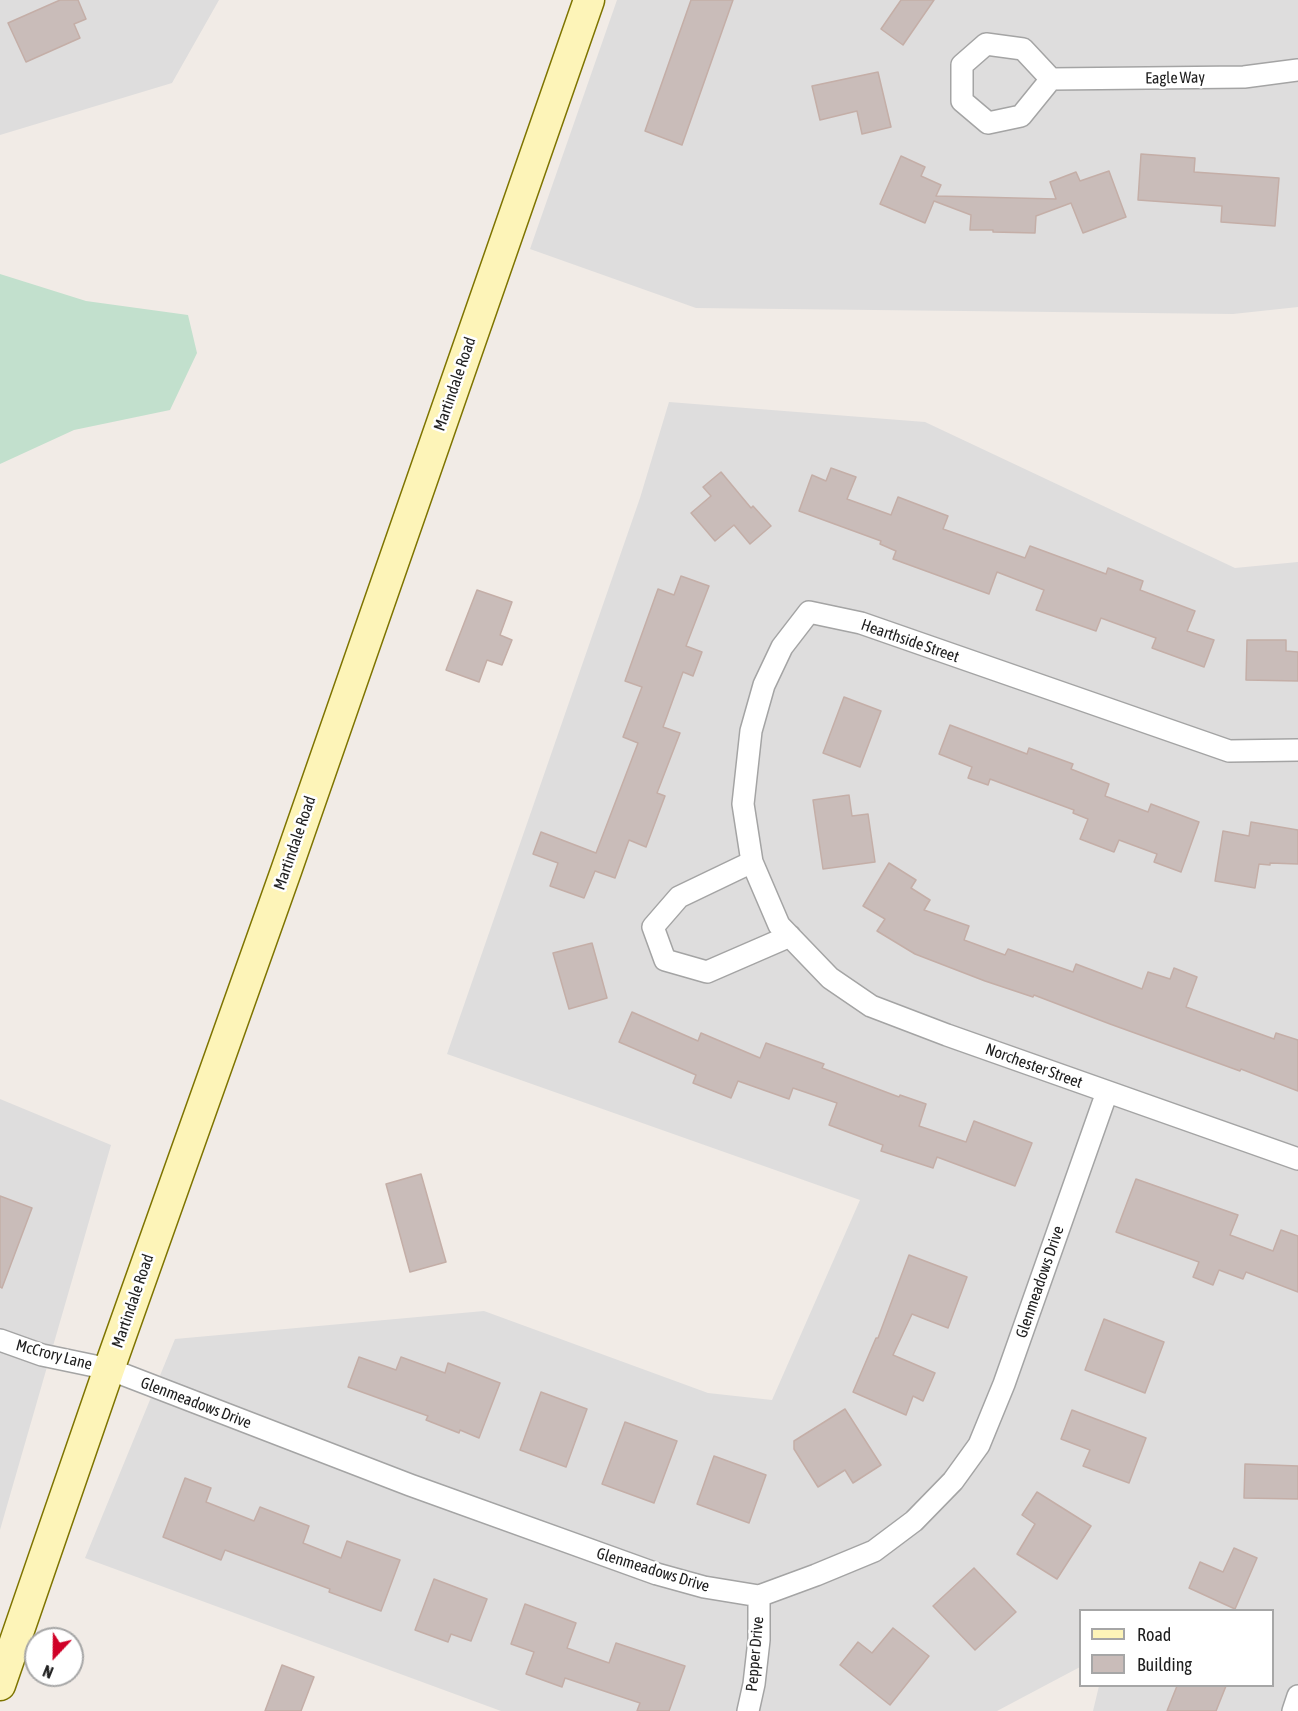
<!DOCTYPE html>
<html>
<head>
<meta charset="utf-8">
<style>
  body { margin:0 }
  #map { position:relative; width:1298px; height:1711px; overflow:hidden; background:#f1ebe6; font-family:"Asap Condensed",sans-serif }
  canvas { display:block }
  .legend { position:absolute; left:1079px; top:1609px; width:195px; height:78px; box-sizing:border-box; background:#fff; border:2px solid #a6a6a6; margin:0; padding:8px 10px; list-style:none; font-size:18px; color:#202020 }
  .legend li { display:flex; align-items:center; gap:12px; height:30px }
  .legend b { width:30px; border:2px solid #a6a6a6 }
  .north { position:absolute; left:24px; top:1627px; width:60px; height:60px; box-sizing:border-box; background:#fff; border:2px solid #a6a6a6; border-radius:50%; rotate:202deg; font-size:16px; font-weight:700; line-height:24px; text-align:center; color:#202020 }
  .north::after { content:''; display:block; margin:auto; width:21px; height:27px; background:#d00027; clip-path:polygon(50% 0,100% 100%,50% 72%,0 100%) }
</style>
</head>
<body>
<div id="map">
<canvas width="1298" height="1711"></canvas>
<ul class="legend">
<li><b style="height:8px;background:#fdf4b8"></b>Road</li>
<li><b style="height:16px;background:#c9bcb9"></b>Building</li>
</ul>
<div class="north">N</div>
</div>
<script>
const context = document.querySelector('canvas').getContext('2d');
context.lineJoin = 'round';
function fillPath(path, color) {
  context.fillStyle = color;
  context.fill(path, 'evenodd');
}
function shape(rows) {
  const path = new Path2D();
  for (const r of rows) {
    path.moveTo(r[0], r[1]);
    for (let i = 2; i < r.length; i += 2) path.lineTo(r[i], r[i + 1]);
  }
  return path;
}
function trace(path, color, width, dash) {
  context.strokeStyle = color;
  context.lineWidth = width;
  context.lineCap = dash ? 'butt' : 'round';
  context.setLineDash(dash || []);
  context.stroke(path);
}
function drawText(font, color, halo, rows, align = 'center') {
  context.font = font + ' "Asap Condensed",sans-serif';
  context.lineWidth = 5;
  context.setLineDash([]);
  context.textBaseline = 'middle';
  context.strokeStyle = halo;
  context.fillStyle = color;
  for (const [text, x, y, turn = 0] of rows) {
    context.save();
    context.translate(x, y);
    context.rotate((+turn || 0) * Math.PI / 180);
    context.textAlign = isNaN(turn) ? turn : align;
    if (halo) context.strokeText(text, 0, 0);
    context.fillText(text, 0, 0);
    context.restore();
  }
}
const residential = shape([
  [0,0,219,0,172,83,0,135],
  [617,0,1298,0,1298,307,1233,314,696,308,530,249],
  [669,402,925,422,1235,568,1298,562,1298,1711,1093,1711,1099,1686,1272,1686,1272,1610,1080,1610,1080,1667,997,1711,501,1711,85,1558,175,1339,484,1311,708,1393,772,1400,860,1200,447,1054,640,498],
  [0,1099,111,1145,0,1530]
]);
const wetland = shape([
  [0,274,86,301,188,315,197,353,170,410,74,430,0,464]
]);
const building = shape([
  [60,0,78,0,86,19,74,24,80,38,26,62,8,23,60,0],
  [691,0,733,0,682,145,645,131,691,0],
  [901,0,934,0,903,45,881,29,901,0],
  [878,72,891,127,862,134,857,111,820,120,812,86,878,72],
  [1141,154,1195,158,1194,172,1279,178,1275,226,1221,222,1222,206,1138,200,1141,154],
  [901,156,925,167,921,176,941,185,936,196,1056,199,1050,182,1076,172,1080,181,1109,171,1126,217,1083,233,1071,203,1036,216,1035,233,993,232,993,230,970,230,971,215,934,201,925,223,880,204,901,156],
  [831,468,856,477,847,499,891,515,898,497,948,516,943,529,1025,558,1030,546,1106,574,1108,568,1143,581,1140,590,1195,611,1187,631,1214,640,1204,667,1152,648,1156,638,1101,618,1096,631,1036,610,1044,590,997,572,989,594,893,559,896,551,880,544,881,541,799,511,812,475,826,481,831,468],
  [721,472,751,508,753,506,771,526,750,544,734,525,715,541,691,513,711,496,703,487,721,472],
  [681,576,709,586,686,646,702,652,693,676,683,672,663,727,680,733,657,793,665,796,646,847,629,840,615,878,595,871,584,898,550,886,558,863,533,854,541,832,596,853,638,743,623,737,642,687,625,681,658,589,674,595,681,576],
  [477,590,512,602,500,635,512,640,502,665,487,660,479,682,446,670,477,590],
  [1247,640,1286,640,1286,651,1298,652,1298,681,1246,680,1247,640],
  [844,697,881,711,860,767,823,753,844,697],
  [950,725,1027,754,1029,748,1073,764,1071,769,1109,784,1105,796,1148,812,1151,804,1199,822,1181,872,1154,862,1157,854,1119,840,1114,852,1080,839,1088,819,1073,813,1074,810,990,779,988,785,968,778,972,767,939,754,950,725],
  [849,795,852,816,868,814,875,862,823,869,813,800,849,795],
  [1251,822,1298,830,1298,864,1270,863,1270,865,1259,864,1255,888,1215,881,1223,831,1249,836,1251,822],
  [889,863,916,880,911,888,930,900,924,910,969,926,964,940,1005,955,1008,949,1073,972,1076,964,1142,989,1148,972,1170,979,1174,968,1197,977,1186,1007,1274,1039,1276,1033,1298,1040,1298,1091,1241,1069,1240,1071,1110,1024,1034,995,1033,997,985,981,915,954,877,931,885,919,863,906,889,863],
  [592,943,607,998,569,1009,553,953,592,943],
  [632,1012,698,1041,701,1033,760,1058,766,1043,824,1064,822,1068,899,1097,900,1095,926,1104,919,1126,966,1142,974,1121,1032,1143,1015,1186,937,1157,933,1168,881,1151,883,1145,829,1125,837,1103,793,1088,789,1099,738,1081,731,1098,693,1083,696,1075,619,1042,632,1012],
  [421,1174,446,1262,410,1272,386,1184,421,1174],
  [1136,1179,1238,1215,1230,1235,1273,1251,1281,1230,1298,1236,1298,1292,1246,1272,1243,1279,1219,1270,1213,1285,1193,1277,1199,1262,1116,1232,1136,1179],
  [0,1196,32,1208,2,1288,0,1287,0,1196],
  [909,1255,967,1277,948,1328,912,1314,893,1355,935,1373,923,1401,913,1396,906,1415,853,1392,876,1338,878,1338,909,1255],
  [1104,1319,1164,1342,1145,1393,1085,1370,1104,1319],
  [359,1357,396,1370,401,1357,445,1373,448,1363,500,1383,479,1438,460,1430,459,1433,426,1420,428,1416,348,1387,359,1357],
  [541,1392,587,1409,566,1467,520,1450,541,1392],
  [845,1409,881,1465,853,1483,845,1470,818,1487,794,1449,794,1441,845,1409],
  [1072,1410,1146,1438,1129,1483,1083,1466,1090,1450,1061,1439,1072,1410],
  [625,1422,677,1441,654,1503,602,1484,625,1422],
  [714,1456,766,1475,749,1523,697,1504,714,1456],
  [1245,1464,1298,1466,1298,1499,1244,1498,1245,1464],
  [185,1478,211,1488,206,1502,254,1521,260,1507,309,1526,303,1543,341,1558,347,1541,400,1560,381,1611,329,1592,330,1589,225,1550,221,1560,163,1537,185,1478],
  [1037,1492,1091,1526,1057,1579,1017,1554,1035,1524,1022,1515,1037,1492],
  [1234,1548,1257,1558,1235,1609,1189,1588,1200,1562,1223,1572,1234,1548],
  [974,1568,1016,1612,975,1650,933,1606,974,1568],
  [434,1579,487,1599,471,1641,451,1634,448,1642,415,1630,434,1579],
  [525,1604,576,1623,567,1648,609,1663,616,1643,685,1666,669,1711,637,1711,640,1703,565,1678,562,1687,526,1674,534,1652,511,1644,525,1604],
  [893,1628,929,1656,890,1705,840,1665,858,1642,872,1653,893,1628],
  [282,1665,314,1677,301,1711,265,1711,282,1665],
  [1177,1686,1226,1686,1216,1711,1167,1711,1177,1686]
]);
const street = shape([
  [1051,79,1021,116,988,123,962,101,962,65,986,44,1023,49,1051,79,1244,77,1298,70],
  [1298,750,1229,751,861,623,809,612,782,647,764,685,751,731,743,804,752,862,779,925,830,978,871,1006,947,1035,1298,1159],
  [752,862,679,897,653,927,665,960,707,972,790,936],
  [0,1340,42,1355,109,1369,410,1485,657,1574,704,1587,759,1596,816,1575,874,1551,914,1521,953,1481,979,1445,1004,1384,1107,1092],
  [748,1711,754,1684,759,1640,759,1596],
  [1293,1711,1298,1696]
]);
const secondary = shape([
  [0,1685,109,1369,286,871,589,0]
]);
const streetNames = [
  ["Eagle Way",1175,78,-1],
  ["Martindale Road",455,384,-71],
  ["Hearthside Street",910,641,19],
  ["Martindale Road",295,843,-71],
  ["Norchester Street",1034,1066,20],
  ["Glenmeadows Drive",1040,1282,-71],
  ["Martindale Road",133,1301,-71],
  ["McCrory Lane",54,1355,15],
  ["Glenmeadows Drive",196,1403,21],
  ["Glenmeadows Drive",653,1570,17],
  ["Pepper Drive",755,1654,-85]
];
fillPath(residential, '#dedddd');
fillPath(wetland, '#c2e0cd');
fillPath(building, '#c9bcb9');
trace(building, '#c4aea7', 1.5);
trace(street, '#a4a4a4', 24);
trace(secondary, '#7e7400', 33);
trace(street, '#fff', 21);
trace(secondary, '#fdf4b8', 30);
drawText('16px', '#202020', '#fff', streetNames);
</script>
</body>
</html>
